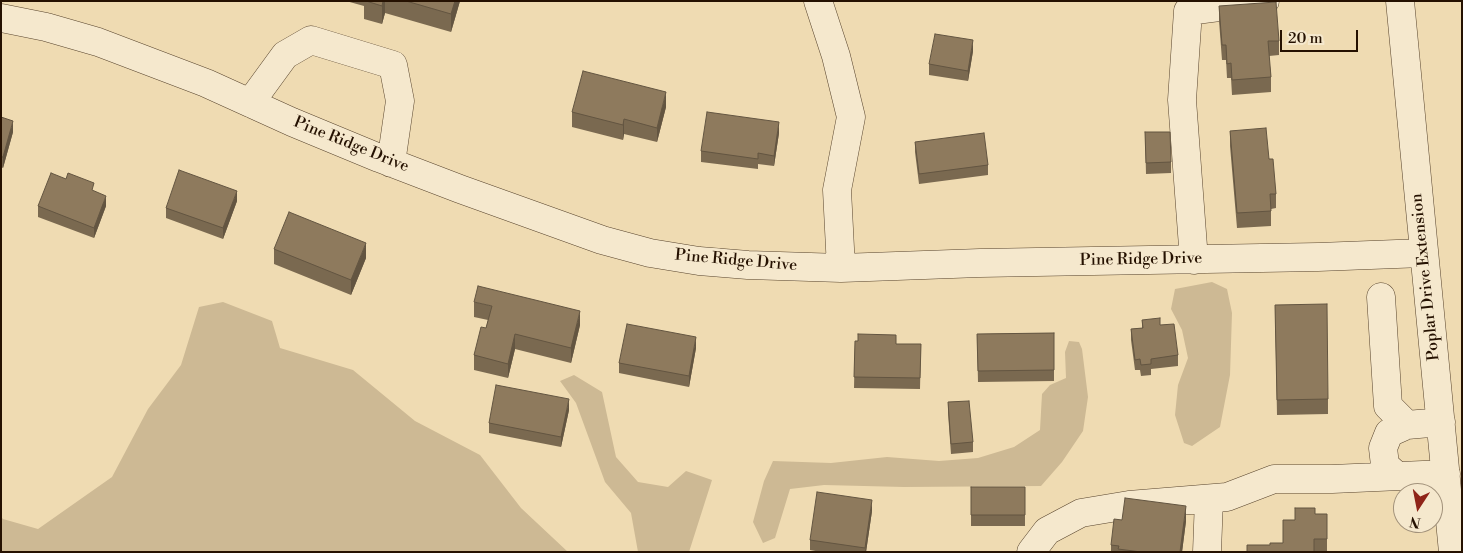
<!DOCTYPE html>
<html>
<head>
<meta charset="utf-8">
<style>
  body { margin:0 }
  #map { position:relative; width:1463px; height:553px; overflow:hidden; background:#efdbb2; font-family:"Libre Bodoni",serif }
  canvas { display:block }
  .frame { position:absolute; inset:0; border:2px solid #251101; pointer-events:none }
  .north { position:absolute; left:1393px; top:483px; width:50px; height:50px; box-sizing:border-box; background:#f5e8cd; border:1px solid #a2927b; border-radius:50%; rotate:191deg; font-size:14px; font-weight:700; line-height:20px; text-align:center; color:#251101 }
  .north::after { content:''; display:block; margin:auto; width:18px; height:22px; background:#8f2418; clip-path:polygon(50% 0,100% 100%,50% 72%,0 100%) }
  .scale { position:absolute; left:1280px; top:30px; width:78px; height:22px; box-sizing:border-box; border:2px solid #251101; border-top:0; padding-left:6px; font-size:15px; line-height:18px; white-space:nowrap; color:#251101; -webkit-text-stroke:4px #f5e8cd; paint-order:stroke }
</style>
</head>
<body>
<div id="map">
<canvas width="1463" height="553"></canvas>
<div class="frame"></div>
<div class="north">N</div>
<div class="scale">20 m</div>
</div>
<script>
const context = document.querySelector('canvas').getContext('2d');
context.lineJoin = 'round';
function fillPath(path, color) {
  context.fillStyle = color;
  context.fill(path, 'evenodd');
}
function shape(rows) {
  const path = new Path2D();
  for (const r of rows) {
    path.moveTo(r[0], r[1]);
    for (let i = 2; i < r.length; i += 2) path.lineTo(r[i], r[i + 1]);
  }
  return path;
}
function trace(path, color, width, dash) {
  context.strokeStyle = color;
  context.lineWidth = width;
  context.lineCap = dash ? 'butt' : 'round';
  context.setLineDash(dash || []);
  context.stroke(path);
}
function drawText(font, color, halo, rows, align = 'center') {
  context.font = font + ' "Libre Bodoni",serif';
  context.lineWidth = 5;
  context.setLineDash([]);
  context.textBaseline = 'middle';
  context.strokeStyle = halo;
  context.fillStyle = color;
  for (const [text, x, y, turn = 0] of rows) {
    context.save();
    context.translate(x, y);
    context.rotate((+turn || 0) * Math.PI / 180);
    context.textAlign = isNaN(turn) ? turn : align;
    if (halo) context.strokeText(text, 0, 0);
    context.fillText(text, 0, 0);
    context.restore();
  }
}
const green = shape([
  [1212,282,1227,289,1232,313,1230,375,1220,427,1192,446,1184,443,1175,415,1178,385,1188,358,1182,330,1171,309,1175,289],
  [223,302,272,321,280,348,353,370,415,421,480,455,521,508,568,552,1,552,1,517,3,519,38,529,112,477,148,409,181,365,199,307],
  [1069,341,1079,342,1082,349,1088,397,1083,431,1062,462,1041,486,904,487,824,485,790,489,775,538,763,543,753,522,764,481,773,461,831,463,887,457,939,461,978,458,1014,447,1040,430,1042,394,1050,385,1066,378,1065,352],
  [574,375,602,392,616,457,638,482,668,487,686,471,712,480,689,552,638,552,631,513,605,482,576,403,560,381]
]);
const minor = shape([
  [818,1,836,56,851,117,837,190,841,268],
  [1400,1,1453,552],
  [1,18,46,27,98,42,206,83,292,122,379,158,460,189,602,240,650,253,699,261,748,265,841,268,980,263,1318,257,1423,253],
  [250,103,285,55,311,40,393,65,400,101,391,163],
  [1194,260,1182,100,1188,11,1265,1],
  [1381,297,1388,406,1407,425,1441,422],
  [1397,476,1385,465,1383,448,1389,433,1407,425],
  [1031,552,1047,531,1081,513,1129,505,1227,497,1274,479,1332,479,1446,474],
  [1207,552,1209,499]
]);
const wall = shape([
  [346,1,460,1,451,32,385,13,382,24,364,19,364,6],
  [1219,6,1279,41,1279,55,1269,56,1271,77,1271,92,1232,95,1231,78,1227,78,1226,60,1222,60,1219,21],
  [973,51,968,81,929,75,929,64],
  [666,107,657,142,624,134,623,140,572,127,572,112],
  [1,117,13,132,3,168,1,167],
  [1230,131,1269,159,1276,194,1276,208,1271,209,1271,226,1237,228,1230,146],
  [1145,132,1171,162,1171,173,1146,174],
  [779,133,774,166,758,164,758,169,701,162,701,151],
  [915,142,988,165,988,175,919,184,915,152],
  [94,191,106,206,94,238,38,217,38,206],
  [237,201,223,239,166,218,166,208],
  [274,249,366,258,351,295,274,264],
  [474,302,580,325,571,363,515,349,508,378,474,370,474,355,486,328,488,320,474,317],
  [1275,305,1328,399,1328,414,1277,415],
  [1142,320,1160,325,1178,355,1178,366,1151,369,1151,375,1141,376,1140,370,1135,370,1131,340,1131,329,1142,328],
  [1054,333,1054,381,978,382,977,334],
  [855,341,896,344,921,344,920,389,854,388],
  [696,348,689,387,619,373,619,363],
  [948,402,973,442,973,452,951,454,948,413],
  [569,410,561,447,489,433,489,423],
  [971,487,1025,487,1025,526,971,526],
  [872,511,866,552,821,552,810,550,810,540],
  [1315,514,1327,514,1327,552,1247,552,1270,545,1283,543,1295,520],
  [1186,521,1182,552,1111,552,1111,545]
]);
const shadedWall = shape([
  [383,1,385,1,385,13,382,24,382,6],
  [455,1,460,1,451,32,451,14],
  [973,40,973,51,968,81,968,71],
  [666,92,666,107,657,142,657,128],
  [624,119,624,134,623,140,623,125],
  [13,121,13,132,3,168,3,157],
  [779,122,779,133,774,166,774,156],
  [237,191,237,201,223,239,223,228],
  [106,196,106,206,94,238,94,228],
  [366,243,366,258,351,295,351,280],
  [580,311,580,325,571,363,571,348],
  [515,334,515,349,508,378,508,364],
  [696,337,696,348,689,387,689,376],
  [569,399,569,410,561,447,561,437],
  [872,500,872,511,866,552,865,552],
  [1186,506,1186,521,1182,552,1180,552]
]);
const building = shape([
  [366,1,383,1,382,6,366,1],
  [406,1,455,1,451,14,406,1],
  [1276,2,1279,41,1268,41,1271,77,1232,80,1231,63,1227,64,1226,45,1222,45,1219,6,1276,2],
  [935,34,973,40,968,71,929,64,935,34],
  [583,71,666,92,657,128,624,119,623,125,572,112,583,71],
  [707,112,779,122,774,156,758,153,758,159,701,151,707,112],
  [1,117,13,121,3,157,1,157,1,117],
  [1266,128,1269,159,1273,159,1276,194,1270,194,1271,211,1237,213,1230,131,1266,128],
  [1145,132,1170,132,1171,162,1146,163,1145,132],
  [984,133,988,165,919,174,915,142,984,133],
  [179,170,237,191,223,228,166,208,179,170],
  [51,173,66,179,68,173,94,183,92,190,106,196,94,228,38,206,51,173],
  [289,212,366,243,351,280,274,249,289,212],
  [478,286,580,311,571,348,515,334,508,364,474,355,481,327,486,328,492,306,474,302,478,286],
  [1327,304,1328,399,1277,400,1275,305,1327,304],
  [1160,318,1160,325,1174,324,1178,355,1151,359,1151,364,1141,365,1140,359,1135,360,1131,329,1143,328,1142,320,1160,318],
  [627,324,696,337,689,376,619,363,627,324],
  [1054,333,1054,370,978,371,977,334,1054,333],
  [858,334,896,335,896,344,921,344,920,378,854,377,855,341,858,341,858,334],
  [496,385,569,399,561,437,489,423,496,385],
  [969,401,973,442,951,444,948,402,969,401],
  [971,487,1025,487,1025,515,971,515,971,487],
  [817,492,872,500,865,548,810,540,817,492],
  [1125,498,1186,506,1180,552,1141,552,1118,549,1119,546,1111,545,1114,519,1122,520,1125,498],
  [1295,508,1315,508,1315,514,1327,514,1327,539,1314,539,1314,552,1247,552,1247,545,1270,545,1270,543,1283,543,1283,520,1295,520,1295,508]
]);
const streetNames = [
  ["Pine Ridge Drive",351,145,22],
  ["Pine Ridge Drive",1141,260,-1],
  ["Pine Ridge Drive",736,261,5],
  ["Poplar Drive Extension",1426,277,-96]
];
fillPath(green, '#cdb994');
trace(minor, '#58442d', 29);
trace(minor, '#f5e8cd', 28);
fillPath(wall, '#7a6950');
fillPath(shadedWall, '#635541');
fillPath(building, '#8e7a5d');
trace(building, '#635541', 1);
drawText('16px', '#251101', '#f5e8cd', streetNames);
</script>
</body>
</html>
